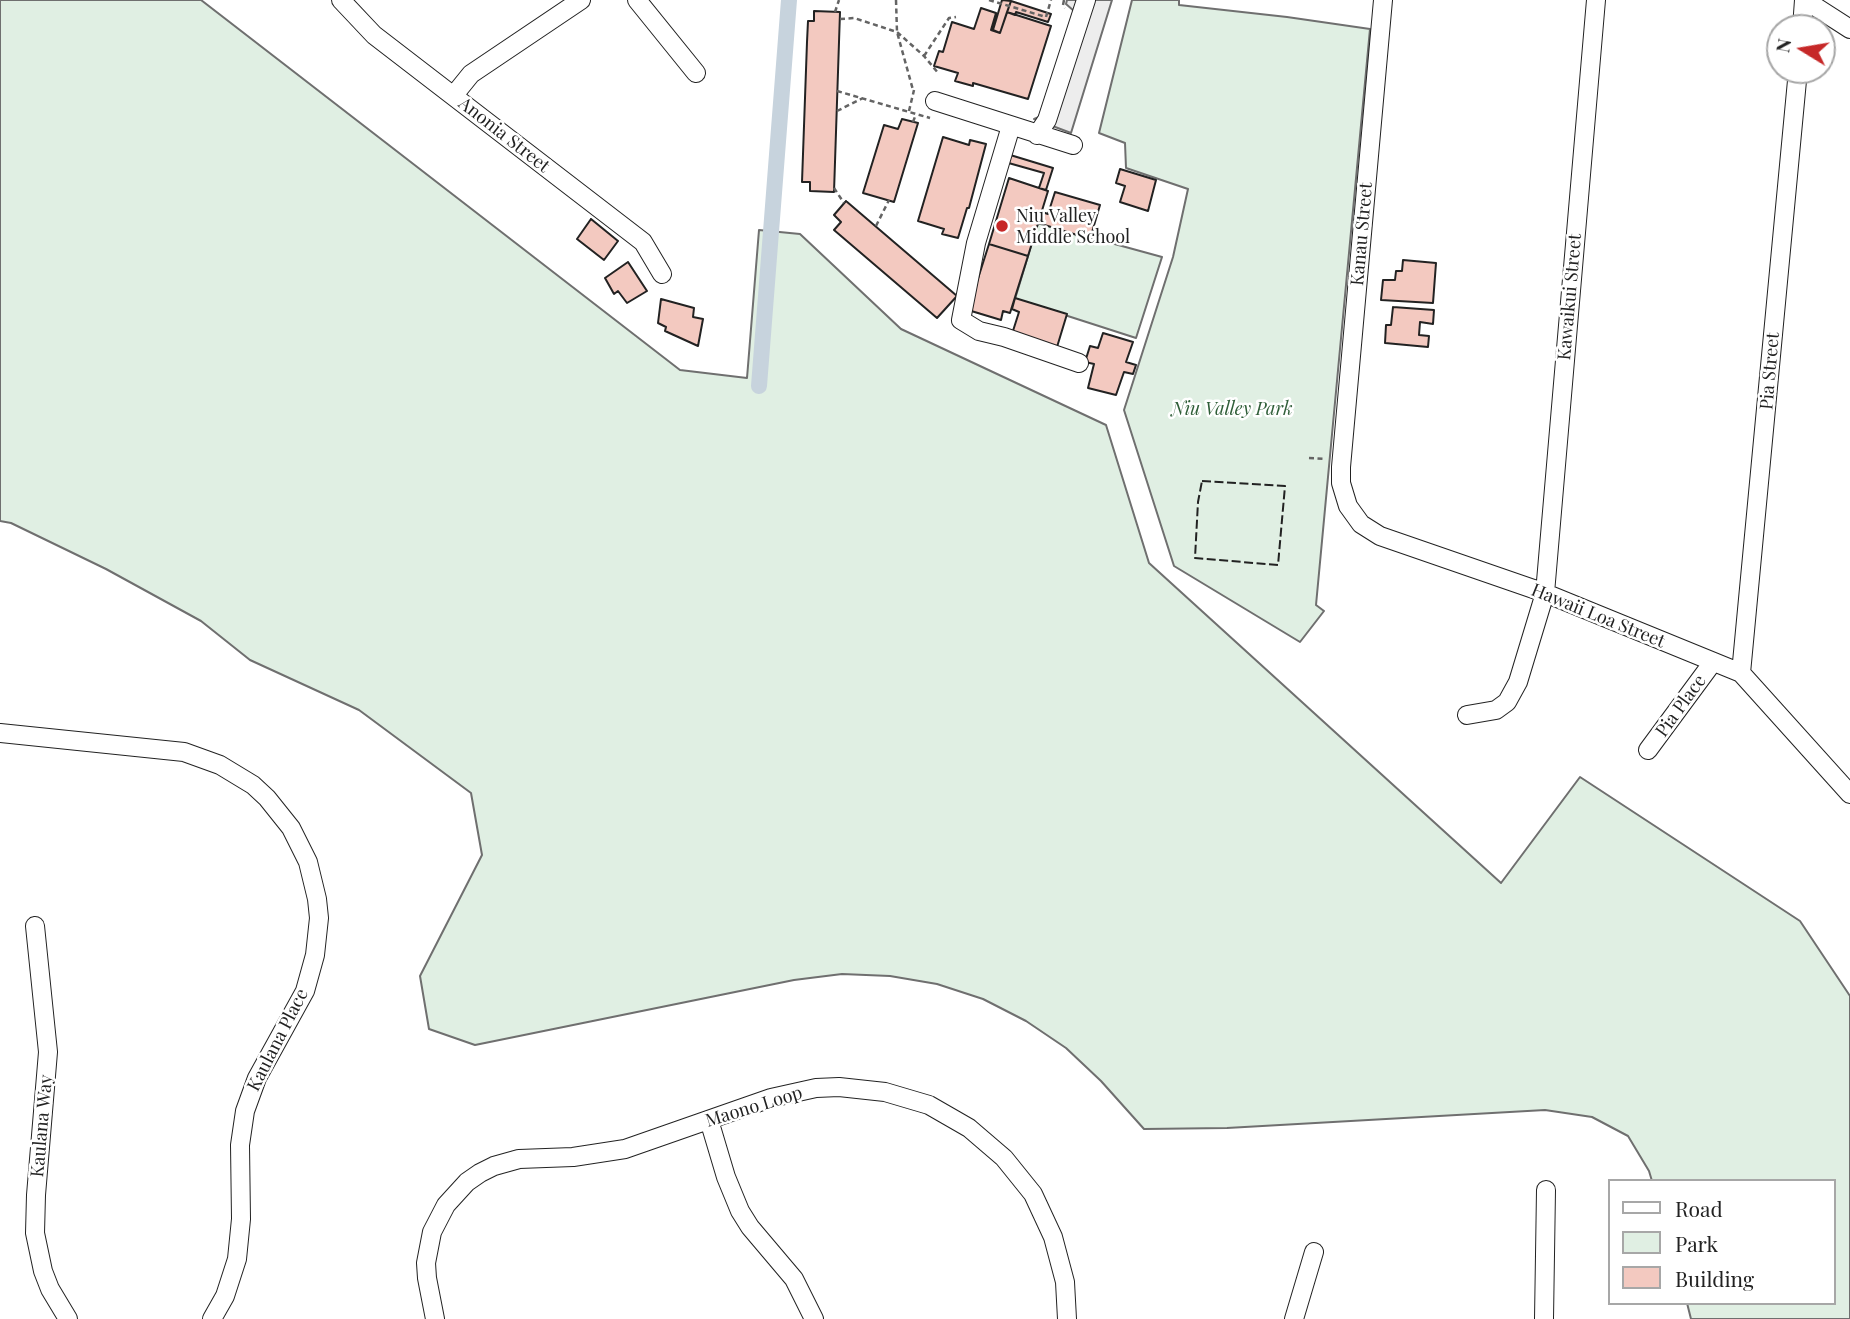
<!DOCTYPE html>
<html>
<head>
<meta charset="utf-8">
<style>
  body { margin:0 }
  #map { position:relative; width:1850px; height:1319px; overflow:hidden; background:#fff; font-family:"Playfair Display",serif }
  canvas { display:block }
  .legend { position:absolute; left:1608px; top:1179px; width:228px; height:126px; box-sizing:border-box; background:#fff; border:2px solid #a7a7a7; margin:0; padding:9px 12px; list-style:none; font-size:21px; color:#222 }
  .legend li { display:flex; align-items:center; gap:14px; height:35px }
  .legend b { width:35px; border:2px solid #a7a7a7 }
  .north { position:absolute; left:1766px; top:14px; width:70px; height:70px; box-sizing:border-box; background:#fff; border:2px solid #a7a7a7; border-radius:50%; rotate:281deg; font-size:19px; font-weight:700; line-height:28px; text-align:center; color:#222 }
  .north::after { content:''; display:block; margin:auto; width:24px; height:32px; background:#c62828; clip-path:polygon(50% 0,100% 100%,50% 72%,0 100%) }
</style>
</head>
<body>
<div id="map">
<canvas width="1850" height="1319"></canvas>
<ul class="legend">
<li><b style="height:9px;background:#fff"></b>Road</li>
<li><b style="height:19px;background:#e0efe3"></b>Park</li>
<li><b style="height:19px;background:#f3c9c0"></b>Building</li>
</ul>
<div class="north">N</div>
</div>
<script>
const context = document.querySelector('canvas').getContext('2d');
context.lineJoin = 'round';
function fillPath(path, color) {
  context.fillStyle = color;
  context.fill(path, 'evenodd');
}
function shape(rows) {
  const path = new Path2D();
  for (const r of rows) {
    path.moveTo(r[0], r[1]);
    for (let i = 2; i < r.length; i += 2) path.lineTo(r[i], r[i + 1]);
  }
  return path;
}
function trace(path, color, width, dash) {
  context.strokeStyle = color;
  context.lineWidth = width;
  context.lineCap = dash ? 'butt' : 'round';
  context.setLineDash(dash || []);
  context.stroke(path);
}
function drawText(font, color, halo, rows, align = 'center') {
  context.font = font + ' "Playfair Display",serif';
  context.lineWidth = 5;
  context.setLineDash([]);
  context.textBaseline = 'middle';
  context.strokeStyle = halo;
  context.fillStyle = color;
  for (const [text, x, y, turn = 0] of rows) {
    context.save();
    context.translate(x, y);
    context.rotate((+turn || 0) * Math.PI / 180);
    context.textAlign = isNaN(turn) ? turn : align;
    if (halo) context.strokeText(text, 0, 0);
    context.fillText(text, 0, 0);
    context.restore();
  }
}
const green = shape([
  [0,0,201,0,680,370,747,378,759,230,800,234,901,329,1106,425,1149,563,1501,883,1580,777,1800,921,1850,996,1850,1319,1691,1319,1687,1303,1834,1303,1834,1181,1652,1181,1649,1171,1628,1136,1592,1117,1545,1110,1227,1128,1144,1129,1101,1081,1066,1048,1026,1021,983,999,937,984,890,976,842,974,794,980,475,1045,429,1029,420,976,482,855,471,793,359,710,250,660,201,621,106,569,11,523,0,521,0,0],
  [1132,0,1179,0,1179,5,1287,17,1370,29,1316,605,1324,611,1300,642,1174,566,1124,410,1173,257,1188,189,1126,168,1125,143,1099,133,1132,0],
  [1038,223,1162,257,1136,338,1015,299,1038,223]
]);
const parking = shape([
  [1067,0,1112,0,1071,133,1034,119,1039,117,1074,11,1066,4,1067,0]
]);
const canal = shape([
  [759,386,789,0]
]);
const building = shape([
  [1002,0,1011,1,1000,33,993,30,1002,0],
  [1011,1,1051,14,1048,22,1016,12,1015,15,1007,12,1011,1],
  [981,8,996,13,991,30,1000,33,1007,12,1051,26,1028,99,973,83,973,86,955,81,958,73,934,66,939,51,943,52,952,22,974,29,981,8],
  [814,11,840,12,834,192,810,191,810,182,802,182,807,42,808,21,814,21,814,11],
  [902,119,918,123,894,202,863,193,884,125,898,129,902,119],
  [943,137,969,145,970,140,986,144,969,208,967,208,958,238,942,234,944,229,918,221,943,137],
  [1007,154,1053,168,1046,190,1039,188,1044,173,1005,162,1007,154],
  [1120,169,1156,180,1148,211,1120,202,1125,186,1116,183,1120,169],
  [1009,178,1048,191,1028,256,989,244,1009,178],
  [1055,192,1100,205,1090,239,1038,223,1042,212,1048,214,1055,192],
  [846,201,957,296,937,318,834,230,841,222,834,215,846,201],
  [591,219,618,241,604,260,577,239,591,219],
  [989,244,1028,256,1010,313,1003,311,1001,320,968,310,989,244],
  [1403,260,1436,263,1433,303,1381,300,1383,280,1395,280,1396,271,1402,271,1403,260],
  [628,262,647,291,627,303,618,291,614,294,605,278,628,262],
  [1015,298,1067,314,1057,347,1012,334,1019,312,1012,309,1015,298],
  [661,299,694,308,693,317,703,319,698,346,665,331,666,327,658,323,661,299],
  [1393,307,1434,310,1433,324,1420,322,1419,335,1429,336,1428,347,1385,343,1386,325,1391,325,1393,307],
  [1103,333,1133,342,1126,362,1136,365,1133,374,1124,372,1116,395,1088,388,1094,364,1085,362,1090,346,1098,348,1103,333]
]);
const path = shape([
  [896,0,897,32,913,90],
  [989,0,1046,17,1051,0],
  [1064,0,1063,5,1065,8],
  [835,12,839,0],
  [840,19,854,18,897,32,924,56,939,74],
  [924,56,949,18,956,17],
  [837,91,930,118],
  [837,111,863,98],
  [909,111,914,90],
  [913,122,916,114],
  [834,188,844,203],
  [876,226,889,200],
  [1309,458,1325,459]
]);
const minor = shape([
  [341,0,374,35,643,242,662,274],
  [637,0,696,73],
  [1383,0,1341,467,1341,483,1348,506,1361,524,1380,536,1545,593,1741,673,1850,794],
  [1805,0,1850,29],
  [1802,28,1804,0],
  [454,95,471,74,581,0],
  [935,101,1073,145],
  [1011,126,976,243,961,320,979,331,1004,337,1079,363],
  [1037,135,1047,120,1086,0],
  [1741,673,1798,70],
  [1467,715,1496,710,1507,702,1518,682,1545,593,1596,0],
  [0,733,184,752,220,765,253,785,267,798,291,828,308,862,317,899,319,918,315,955,305,991,257,1078,245,1111,240,1145,241,1219,237,1259,225,1296,212,1319],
  [1648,750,1713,662],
  [35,926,48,1052,36,1195,35,1233,43,1271,50,1289,68,1319],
  [709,1120,726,1177,740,1211,750,1227,794,1279,814,1319],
  [435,1319,427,1278,426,1263,432,1232,446,1205,467,1182,480,1173,494,1166,519,1159,573,1157,625,1149,771,1098,816,1088,839,1087,885,1092,929,1105,969,1128,1004,1158,1033,1194,1053,1237,1065,1282,1067,1319],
  [1294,1319,1314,1252],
  [1544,1319,1546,1190]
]);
const fence = shape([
  [1202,481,1285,486,1278,565,1195,558,1198,502,1202,481]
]);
const markers = [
  [1002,226,7,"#c62828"]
];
const streetNames = [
  ["Anonia Street",504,135,38],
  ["Kanau Street",1362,234,-85],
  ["Kawaikui Street",1570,297,-85],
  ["Pia Street",1770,371,-85],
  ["Hawaii Loa Street",1598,616,22],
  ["Pia Place",1681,706,-54],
  ["Kaulana Place",278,1040,-63],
  ["Maono Loop",754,1107,-17],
  ["Kaulana Way",42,1126,-85]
];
const poiNames = [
  ["Niu Valley",1016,216],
  ["Middle School",1016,237]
];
const parkNames = [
  ["Niu Valley Park",1232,409]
];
fillPath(green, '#e0efe3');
trace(green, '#6f6f6f', 2);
fillPath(parking, '#ededed');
trace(parking, '#6f6f6f', 2);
trace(canal, '#c7d3dd', 16);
fillPath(building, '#f3c9c0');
trace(building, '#222', 2);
trace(minor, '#222', 20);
trace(path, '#646464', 2.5, [5, 3.5]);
trace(minor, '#fff', 18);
trace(fence, '#222', 2, [9, 3.5]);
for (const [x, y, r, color] of markers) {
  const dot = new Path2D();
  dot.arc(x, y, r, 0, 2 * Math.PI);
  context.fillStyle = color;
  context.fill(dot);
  trace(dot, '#fff', 2.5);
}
drawText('18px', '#222', '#fff', streetNames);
drawText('18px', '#222', '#fff', poiNames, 'left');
drawText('italic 18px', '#2f5e38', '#fff', parkNames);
</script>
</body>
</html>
